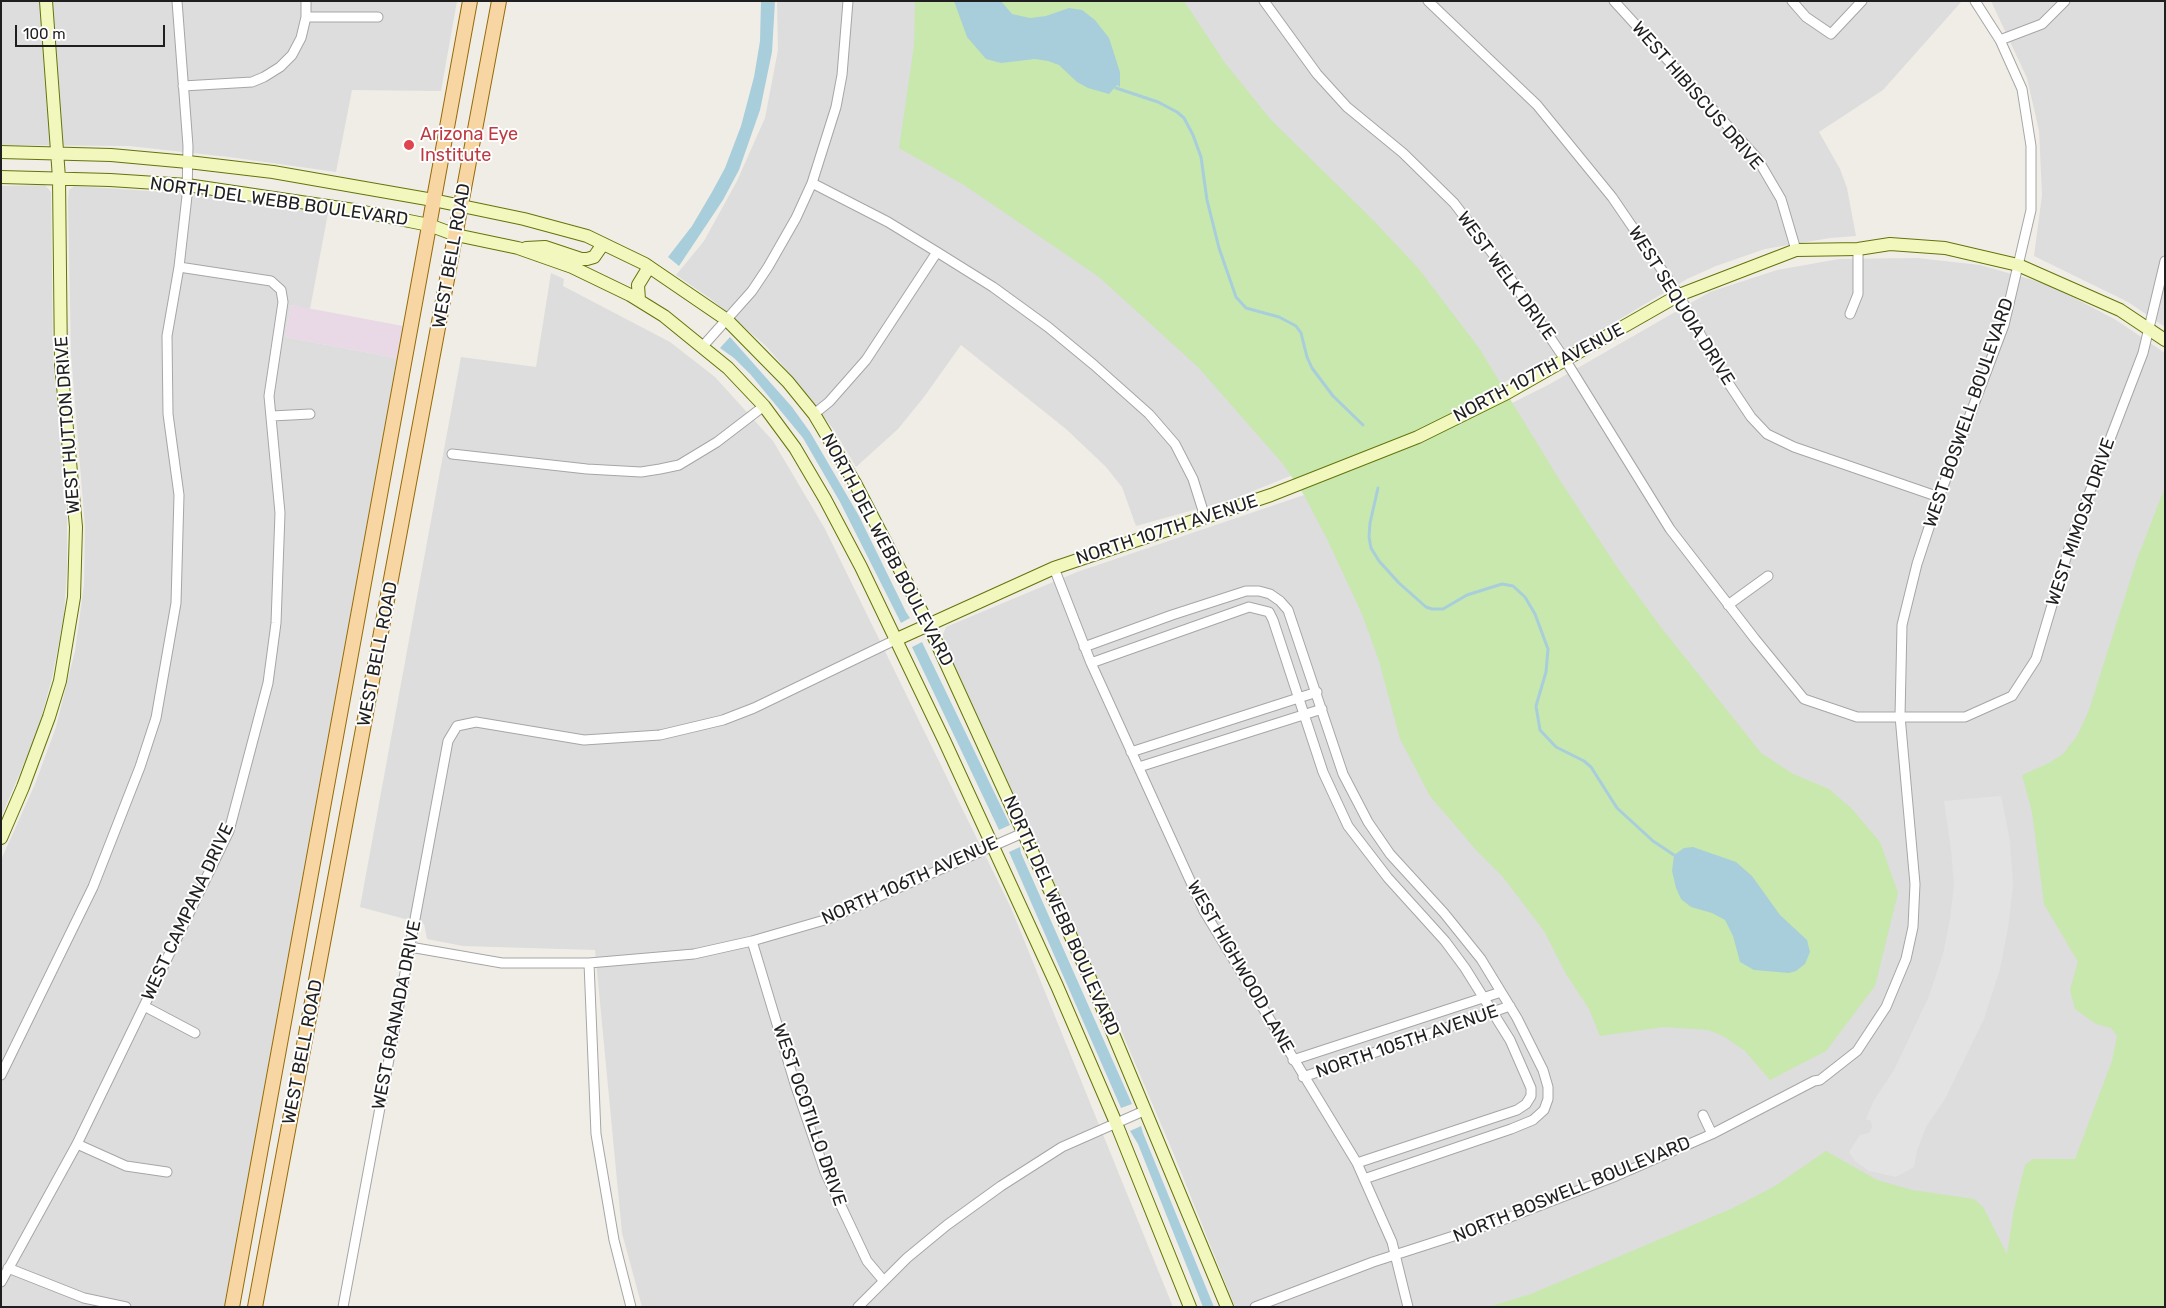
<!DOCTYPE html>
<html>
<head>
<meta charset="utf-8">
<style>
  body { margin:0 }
  #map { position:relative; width:2166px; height:1308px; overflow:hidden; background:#f0ede6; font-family:Rubik,sans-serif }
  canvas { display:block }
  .frame { position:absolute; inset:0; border:2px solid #1f1f1f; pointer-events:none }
  .scale { position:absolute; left:15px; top:25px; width:150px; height:22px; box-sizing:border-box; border:2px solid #1f1f1f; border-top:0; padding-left:6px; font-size:15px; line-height:18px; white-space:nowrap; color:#1f1f1f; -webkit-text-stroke:4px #fff; paint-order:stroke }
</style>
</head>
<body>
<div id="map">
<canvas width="2166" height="1308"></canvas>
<div class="frame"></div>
<div class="scale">100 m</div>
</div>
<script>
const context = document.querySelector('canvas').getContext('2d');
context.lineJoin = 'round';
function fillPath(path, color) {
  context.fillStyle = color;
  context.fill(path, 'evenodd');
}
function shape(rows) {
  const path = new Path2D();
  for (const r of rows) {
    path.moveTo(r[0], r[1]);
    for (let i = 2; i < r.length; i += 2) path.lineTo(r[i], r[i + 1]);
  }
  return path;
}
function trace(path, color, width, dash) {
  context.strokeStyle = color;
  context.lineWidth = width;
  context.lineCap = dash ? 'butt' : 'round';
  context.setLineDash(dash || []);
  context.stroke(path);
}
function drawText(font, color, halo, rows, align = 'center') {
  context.font = font + ' Rubik,sans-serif';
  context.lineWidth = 4;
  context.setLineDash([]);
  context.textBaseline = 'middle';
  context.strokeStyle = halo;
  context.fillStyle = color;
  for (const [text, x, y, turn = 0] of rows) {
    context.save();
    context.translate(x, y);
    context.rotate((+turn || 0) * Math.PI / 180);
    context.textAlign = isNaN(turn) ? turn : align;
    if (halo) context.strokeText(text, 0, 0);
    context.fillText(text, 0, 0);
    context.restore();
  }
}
const residential = shape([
  [1,1,457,1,441,91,352,90,336,172,229,157,129,146,1,145],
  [777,1,1962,1,1883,90,1819,132,1840,169,1847,188,1856,236,1830,238,1765,249,1716,266,1687,279,1593,335,1501,384,1400,432,1233,499,1136,526,1122,487,1106,467,1066,429,961,345,924,397,898,429,856,467,834,430,790,374,766,346,711,299,676,275,704,241,737,181,765,118,778,50],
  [1991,1,2165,1,2165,327,2128,302,2034,256,2042,195,2039,131,2027,78],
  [45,185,51,192,53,358,67,513,67,567,64,617,52,678,37,733,1,817,1,186],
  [74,186,196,194,328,213,310,309,291,305,285,337,397,358,224,1307,1,1307,1,860,35,784,56,727,75,651,84,585,85,527,71,354,68,201,69,190],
  [1917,258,1980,265,2050,285,2116,320,2165,353,2165,1307,1235,1307,1175,1157,1112,1009,944,643,943,634,946,627,1077,572,1304,495,1418,450,1548,385,1710,292,1777,270,1839,259],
  [551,273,564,279,563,286,670,342,715,377,773,441,825,529,1011,908,1173,1307,642,1307,622,1233,595,950,463,946,427,939,424,924,360,907,461,357,536,367]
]);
const industrial = shape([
  [291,305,403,326,397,358,285,337]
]);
const grass = shape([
  [915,1,1184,1,1225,63,1271,120,1372,219,1418,268,1479,348,1557,476,1617,567,1660,626,1761,753,1793,774,1829,789,1852,809,1880,842,1898,893,1875,986,1826,1051,1770,1080,1744,1050,1723,1036,1708,1030,1664,1027,1600,1036,1589,1009,1566,974,1544,931,1503,877,1477,851,1430,796,1400,739,1379,661,1362,614,1327,539,1304,495,1283,464,1198,367,1099,277,964,185,899,148,914,46],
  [2165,487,2165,1307,1488,1307,1531,1294,1733,1208,1775,1186,1826,1151,1877,1180,1912,1190,1974,1199,1983,1207,2007,1254,2014,1209,2025,1165,2033,1159,2075,1159,2112,1061,2117,1036,2111,1028,2096,1024,2075,1009,2070,990,2078,962,2044,904,2032,812,2022,775,2049,763,2063,754,2077,736,2089,710,2136,562]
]);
const parking = shape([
  [2001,796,2010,841,2013,886,2008,928,2000,969,1984,1019,1945,1099,1926,1127,1917,1151,1914,1167,1896,1177,1869,1171,1855,1161,1849,1152,1860,1135,1869,1133,1872,1127,1871,1121,1866,1119,1874,1100,1894,1070,1929,996,1943,954,1950,919,1954,885,1951,849,1944,801]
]);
const water = shape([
  [761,1,775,1,772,52,760,110,739,170,723,200,679,266,668,257,692,226,712,192,725,168,741,126,754,77,760,41],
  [954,1,1001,1,1012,14,1030,18,1046,16,1069,8,1082,10,1095,20,1109,38,1120,72,1120,87,1117,85,1109,94,1088,88,1077,82,1059,65,1048,61,1035,59,1001,63,986,59,967,37],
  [730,337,792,407,810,432,859,516,906,612,910,618,901,623,840,502,803,438,751,375,734,358,720,348],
  [922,642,1010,825,999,830,912,647],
  [1020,847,1021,853,1132,1104,1121,1108,1009,852],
  [1693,847,1736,862,1752,876,1780,915,1807,940,1810,952,1805,964,1796,971,1789,973,1754,970,1740,962,1733,936,1725,920,1712,913,1691,907,1681,899,1676,888,1672,871,1674,855,1684,848],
  [1141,1126,1143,1133,1214,1307,1203,1307,1138,1144,1130,1131]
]);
const stream = shape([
  [1116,88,1158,102,1177,112,1184,118,1193,135,1201,157,1207,200,1219,248,1236,297,1246,308,1279,317,1296,326,1301,333,1307,357,1312,368,1333,396,1363,425],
  [1378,488,1370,523,1369,537,1371,548,1379,561,1399,583,1426,607,1432,609,1443,609,1467,595,1502,584,1513,586,1525,597,1535,614,1548,649,1546,672,1536,706,1540,730,1556,747,1584,761,1591,767,1617,808,1653,841,1674,855]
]);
const street = shape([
  [1264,1,1317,74,1347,107,1403,153,1454,203,1502,266,1566,361,1670,529,1755,639,1804,699,1857,717,1965,717,2012,696,2036,659,2071,541,2143,353,2165,261],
  [1428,1,1537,105,1612,197,1679,295,1719,369,1751,417,1767,434,1794,447,1939,497],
  [1614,1,1757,158,1781,199,1796,250],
  [1792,1,1806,17,1831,34,1862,1],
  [306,17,378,17],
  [2000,40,2042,24,2065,1],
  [183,86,252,82,264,77,280,67,292,55,301,38,306,17,306,1],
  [812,183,888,222,937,252,993,287,1048,327,1094,365,1149,414,1175,444,1193,479,1205,517],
  [1850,314,1858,294,1858,249],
  [703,346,752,291,768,267,796,218,812,183,836,107,842,75,848,1],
  [814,414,829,402,866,360,937,252],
  [272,416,310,414],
  [452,454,587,469,641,472,660,469,679,465,717,442,764,406],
  [1054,568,1091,663,1204,911,1357,1163,1392,1242,1408,1307],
  [1728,605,1768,576],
  [1084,647,1172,615,1246,591,1259,591,1270,594,1280,601,1288,610,1343,774,1368,822,1390,854,1444,913,1481,959,1517,1018,1543,1070,1548,1087,1548,1099,1544,1110,1533,1120,1511,1129,1364,1179],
  [1091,663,1249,607,1269,612,1273,620,1323,772,1348,826,1388,878,1445,941,1465,968,1510,1040,1531,1088,1531,1096,1526,1104,1517,1110,1357,1163],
  [1131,752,1317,692],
  [1139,767,1322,709],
  [752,941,795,1084,825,1172,867,1261,883,1280],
  [410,947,502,963,589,963,694,954,752,941,828,919,1025,832],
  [589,963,596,1134,614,1240,631,1307],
  [144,1006,195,1033],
  [1293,1060,1501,992],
  [1,1075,93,887,140,767,156,718,176,603,179,495,168,414,167,336,179,267,187,196,188,146,177,1],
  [1303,1077,1510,1006],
  [1703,1115,1712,1134],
  [77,1144,126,1166,167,1172],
  [8,1268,84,1298,126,1307],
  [1,1282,77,1144,229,831,268,683,276,623,280,513,269,396,283,302,281,290,271,281,179,267],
  [343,1307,448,741,457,726,476,722,584,740,660,735,723,720,754,708,895,640],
  [858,1307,907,1258,947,1225,1001,1186,1062,1147,1146,1110],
  [1255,1307,1373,1262,1497,1222,1616,1176,1712,1134,1814,1081,1820,1080,1857,1051,1886,1007,1906,959,1913,927,1915,884,1900,716,1902,625,1917,564,1939,497,2004,325,2031,210,2031,146,2022,89,2000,40,1975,1]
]);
const secondary = shape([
  [1,152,111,155,188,162,273,172,433,200,524,219,587,236,645,264,727,320,788,382,814,414,855,483,928,624,1089,976,1227,1307],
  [1,177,110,180,187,185,354,210,429,225,456,235,518,248,572,267,630,295,664,316,728,368,764,406,795,448,825,499,861,567,944,740,1057,986,1116,1123,1190,1307],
  [526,248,545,247,581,259,587,259,594,257,603,244],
  [639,300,638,285,649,267],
  [895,640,1054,568,1271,495,1418,437,1507,393,1679,295,1796,250,1858,249,1890,244,1945,248,2018,265,2120,310,2165,340],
  [1,838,23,787,49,717,60,681,74,597,76,527,61,364,59,178,46,1]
]);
const primary = shape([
  [232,1307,470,1],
  [255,1307,499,1]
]);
const markers = [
  [409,145,6,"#e0444e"]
];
const streetNames = [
  ["WEST HIBISCUS DRIVE",1697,96,49],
  ["NORTH DEL WEBB BOULEVARD",279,202,8],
  ["WEST BELL ROAD",452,256,-80],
  ["WEST WELK DRIVE",1506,276,54],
  ["WEST SEQUOIA DRIVE",1681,306,58],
  ["NORTH 107TH AVENUE",1539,373,-28],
  ["WEST BOSWELL BOULEVARD",1969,413,-71],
  ["WEST HUTTON DRIVE",68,425,-94],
  ["WEST MIMOSA DRIVE",2081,522,-71],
  ["NORTH 107TH AVENUE",1167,530,-18],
  ["NORTH DEL WEBB BOULEVARD",887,550,62],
  ["WEST BELL ROAD",378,654,-79],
  ["NORTH 106TH AVENUE",910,881,-24],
  ["WEST CAMPANA DRIVE",188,912,-65],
  ["NORTH DEL WEBB BOULEVARD",1061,916,66],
  ["WEST HIGHWOOD LANE",1240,967,60],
  ["WEST GRANADA DRIVE",397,1015,-79],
  ["NORTH 105TH AVENUE",1407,1042,-19],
  ["WEST BELL ROAD",303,1052,-79],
  ["WEST OCOTILLO DRIVE",809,1115,71],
  ["NORTH BOSWELL BOULEVARD",1572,1190,-22]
];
const healthNames = [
  ["Arizona Eye",420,135],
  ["Institute",420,156]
];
fillPath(residential, '#ddd');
fillPath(industrial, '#e9d8e5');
fillPath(grass, '#c8e8ae');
fillPath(parking, '#e3e3e3');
fillPath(water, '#a9cedb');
trace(stream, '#a9cedb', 3);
trace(street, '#a6a6a6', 11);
trace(secondary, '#647409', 14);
trace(primary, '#956b06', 16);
trace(street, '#fff', 9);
trace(secondary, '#f2f7bd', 12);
trace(primary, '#f8d6a3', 14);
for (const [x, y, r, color] of markers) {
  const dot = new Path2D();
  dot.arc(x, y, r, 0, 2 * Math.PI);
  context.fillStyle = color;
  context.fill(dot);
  trace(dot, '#fff', 2);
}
drawText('18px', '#1f1f1f', '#fff', streetNames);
drawText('18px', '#be3a42', '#fff', healthNames, 'left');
</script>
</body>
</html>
